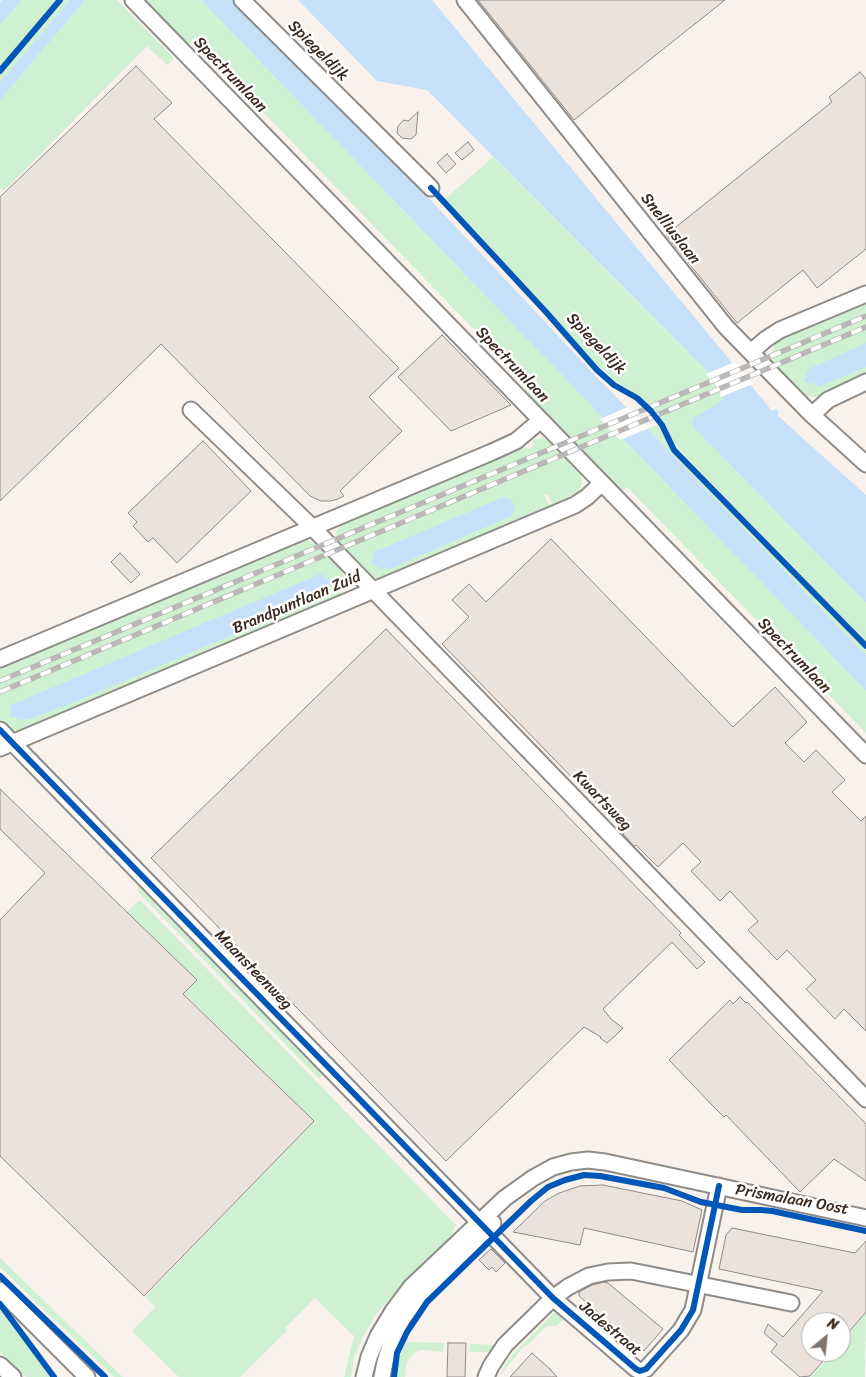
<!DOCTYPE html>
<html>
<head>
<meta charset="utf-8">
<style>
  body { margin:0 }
  #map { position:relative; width:866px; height:1377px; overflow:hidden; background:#fff; font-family:Sriracha,sans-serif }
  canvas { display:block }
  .north { position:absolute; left:801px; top:1312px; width:50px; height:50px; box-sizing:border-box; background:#fff; border:1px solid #b1aaa5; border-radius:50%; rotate:28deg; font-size:14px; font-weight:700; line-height:20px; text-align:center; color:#3b2a1e }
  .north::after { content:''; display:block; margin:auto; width:18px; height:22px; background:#80756d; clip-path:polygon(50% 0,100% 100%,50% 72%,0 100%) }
</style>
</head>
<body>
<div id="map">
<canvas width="866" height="1377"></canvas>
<div class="north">N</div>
</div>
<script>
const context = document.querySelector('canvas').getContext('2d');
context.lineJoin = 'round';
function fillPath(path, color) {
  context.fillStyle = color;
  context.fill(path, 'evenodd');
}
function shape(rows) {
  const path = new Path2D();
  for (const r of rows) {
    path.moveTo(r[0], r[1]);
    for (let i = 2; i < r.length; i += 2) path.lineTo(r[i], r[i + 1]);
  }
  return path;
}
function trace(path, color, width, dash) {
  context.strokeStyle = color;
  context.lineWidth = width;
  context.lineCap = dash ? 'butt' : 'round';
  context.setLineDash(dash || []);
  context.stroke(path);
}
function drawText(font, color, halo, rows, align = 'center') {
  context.font = font + ' Sriracha,sans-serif';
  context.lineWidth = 5;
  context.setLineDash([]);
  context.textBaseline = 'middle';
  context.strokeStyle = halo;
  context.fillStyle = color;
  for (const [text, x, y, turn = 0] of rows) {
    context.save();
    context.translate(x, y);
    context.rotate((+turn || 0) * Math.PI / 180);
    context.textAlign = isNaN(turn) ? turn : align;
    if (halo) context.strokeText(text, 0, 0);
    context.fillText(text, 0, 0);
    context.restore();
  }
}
const built = shape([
  [0,0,866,0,866,1341,843,1377,0,1377],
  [811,1322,841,1322,841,1352,811,1352]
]);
const green = shape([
  [22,0,56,0,0,67,0,25],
  [64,0,70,0,0,82,0,76],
  [85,0,117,0,174,58,167,65,147,46,4,191,0,188,0,100],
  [143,0,201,0,866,691,866,733,627,487,621,493,523,392,529,386,193,40,187,46],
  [493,157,715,379,723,393,723,398,719,403,699,414,693,427,866,603,866,642,684,455,674,442,666,425,654,409,639,396,617,382,594,362,557,320,445,199],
  [866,300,866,376,816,397,808,396,799,392,773,364,772,354,776,341,781,337],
  [658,425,677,456,866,650,866,655,647,429],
  [543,438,553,443,580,471,582,484,576,496,553,508,548,494,544,495,551,509,386,578,376,578,366,572,337,541,336,531,344,522,523,444,526,449,534,446,532,440],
  [305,539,316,544,340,566,346,581,345,587,339,597,23,731,13,730,0,720,0,664],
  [141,886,145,888,324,1073,319,1079,138,892,138,887],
  [140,900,456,1225,452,1234,446,1242,390,1298,375,1316,360,1343,354,1358,351,1377,344,1377,354,1336,315,1298,285,1328,287,1331,240,1377,179,1377,132,1331,155,1307,145,1297,314,1121,184,994,197,980,127,912],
  [0,1258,123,1377,114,1377,0,1267],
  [0,1307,5,1314,52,1377,26,1377,0,1352],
  [554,1313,564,1318,557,1326,549,1326,544,1328,529,1344,523,1347,499,1377,505,1365,514,1353],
  [866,1313,865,1377,811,1377,833,1352,841,1352,841,1342],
  [406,1342,444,1343,443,1352,423,1350,415,1352,409,1359,406,1366,405,1377,396,1377,398,1361],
  [470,1344,497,1345,493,1350,488,1352,469,1352]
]);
const water = shape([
  [2,0,22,0,0,25,0,2],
  [70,0,85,0,0,100,0,82],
  [201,0,232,0,379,145,592,372,866,655,866,691],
  [298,0,432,0,772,411,776,409,779,412,777,415,866,495,866,603,693,427,692,422,694,417,719,403,723,398,723,393,715,379,427,90,377,81],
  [866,343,866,367,821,386,815,385,811,382,808,384,804,380,807,378,806,373,809,369],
  [504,497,510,499,515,509,511,516,390,569,379,568,376,565,373,566,371,560,374,559,372,554,374,552],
  [320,574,323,575,326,579,328,578,331,584,327,585,330,591,329,594,70,704,30,719,20,720,14,717,12,718,9,713,12,712,9,707,11,705]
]);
const pier = shape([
  [735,362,753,384,720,397,721,394,713,381,706,374],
  [628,407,649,428,620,440,600,419]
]);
const building = shape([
  [478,0,725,0,574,120,478,0],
  [136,66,172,103,154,119,399,368,369,397,402,431,340,491,344,496,338,499,330,501,321,501,310,496,161,344,0,501,0,197,136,66],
  [860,72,866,79,866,249,817,288,803,270,737,323,666,235,832,102,829,97,860,72],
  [418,112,416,135,411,139,402,138,397,133,398,126,404,120,408,121,418,112],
  [468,142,474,150,462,160,455,153,468,142],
  [447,154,456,164,446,173,437,163,447,154],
  [442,335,511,405,451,431,398,377,442,335],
  [203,441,251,491,177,563,153,538,148,542,133,526,137,522,128,513,203,441],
  [551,539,733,727,775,687,807,722,785,743,804,762,816,750,845,780,832,792,861,821,866,816,866,1031,844,1009,835,1019,806,989,816,980,787,950,777,960,748,930,758,921,730,891,720,901,691,871,701,862,683,843,658,867,636,845,634,846,623,834,625,832,442,644,469,617,452,600,469,584,486,602,551,539],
  [120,553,140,574,131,583,111,562,120,553],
  [386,629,681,933,679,935,705,962,697,969,672,942,603,1009,612,1020,623,1028,615,1036,607,1043,600,1038,601,1037,584,1027,446,1161,151,858,386,629],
  [0,789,197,980,183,994,314,1121,144,1296,0,1156,0,920,45,873,0,829,0,789],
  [740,997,746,1003,747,1002,866,1124,866,1181,834,1159,800,1192,726,1115,724,1117,713,1106,669,1060,730,1000,733,1004,740,997],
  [603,1185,682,1201,702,1210,693,1252,584,1228,580,1245,513,1232,545,1201,559,1193,580,1186,603,1185],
  [732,1228,855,1253,866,1241,866,1312,841,1341,841,1322,811,1322,811,1352,831,1352,810,1376,800,1377,771,1352,777,1344,764,1333,768,1324,783,1337,823,1291,719,1269,726,1235,732,1228],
  [491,1249,505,1263,496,1272,492,1267,489,1270,479,1260,491,1249],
  [604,1282,608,1283,663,1329,644,1351,579,1296,579,1292,592,1285,604,1282],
  [448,1343,466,1343,465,1377,447,1377,448,1343],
  [532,1353,550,1369,557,1377,510,1377,532,1353]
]);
const minor = shape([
  [133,0,866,755],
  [242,0,431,188],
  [465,0,726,327,812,415,866,464],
  [751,352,766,339,780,330,866,294],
  [191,410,312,527,866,1099],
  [812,415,828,400,866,382],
  [0,659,492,452,516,441,541,420],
  [0,730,553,1298,636,1369,640,1371,646,1369,681,1330,693,1310,719,1186],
  [0,748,575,505,587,497,602,483],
  [0,1290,87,1377],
  [0,1365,13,1377],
  [364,1377,369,1357,378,1336,393,1311,411,1287,505,1198,533,1178,553,1167,571,1162,588,1160,605,1162,866,1218],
  [382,1377,385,1362,392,1340,403,1318,419,1297,493,1223],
  [486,1377,491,1366,505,1345,553,1298,568,1287,589,1276,608,1272,631,1271,791,1303]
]);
const rail = shape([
  [0,681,866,316],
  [0,692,866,327]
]);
const cycleway = shape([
  [0,71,60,0],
  [431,188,546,312,597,370,614,385,637,398,651,411,662,425,674,450,866,646],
  [0,730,553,1298,636,1369,640,1371,646,1369,681,1330,693,1310,719,1186],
  [0,1276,105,1377],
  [0,1304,54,1377],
  [394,1377,397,1353,407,1332,427,1302,531,1201,548,1187,565,1180,584,1175,600,1176,664,1188,701,1202,742,1210,761,1210,772,1211,866,1231]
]);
const streetNames = [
  ["Spiegeldijk",318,51,45],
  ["Spectrumlaan",230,75,46],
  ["Snelliuslaan",670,229,52],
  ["Spiegeldijk",596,344,46],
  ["Spectrumlaan",512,365,46],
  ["Brandpuntlaan Zuid",297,603,-23],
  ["Spectrumlaan",794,656,46],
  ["Kwartsweg",602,801,46],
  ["Maansteenweg",253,970,46],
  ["Prismalaan Oost",792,1200,10],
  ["Jadestraat",610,1329,40]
];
fillPath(built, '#f9f2ec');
fillPath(green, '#cff1d1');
fillPath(water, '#c6e0f9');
fillPath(pier, '#fff');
fillPath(building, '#ebe2db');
trace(building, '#8e8b88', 1);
trace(minor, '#8e8b88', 19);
trace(minor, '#fff', 15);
trace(rail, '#b9b8b6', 5.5);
trace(rail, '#fff', 4, [11]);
trace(cycleway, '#0057b8', 6);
drawText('16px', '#3b2a1e', '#fff', streetNames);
</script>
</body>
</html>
